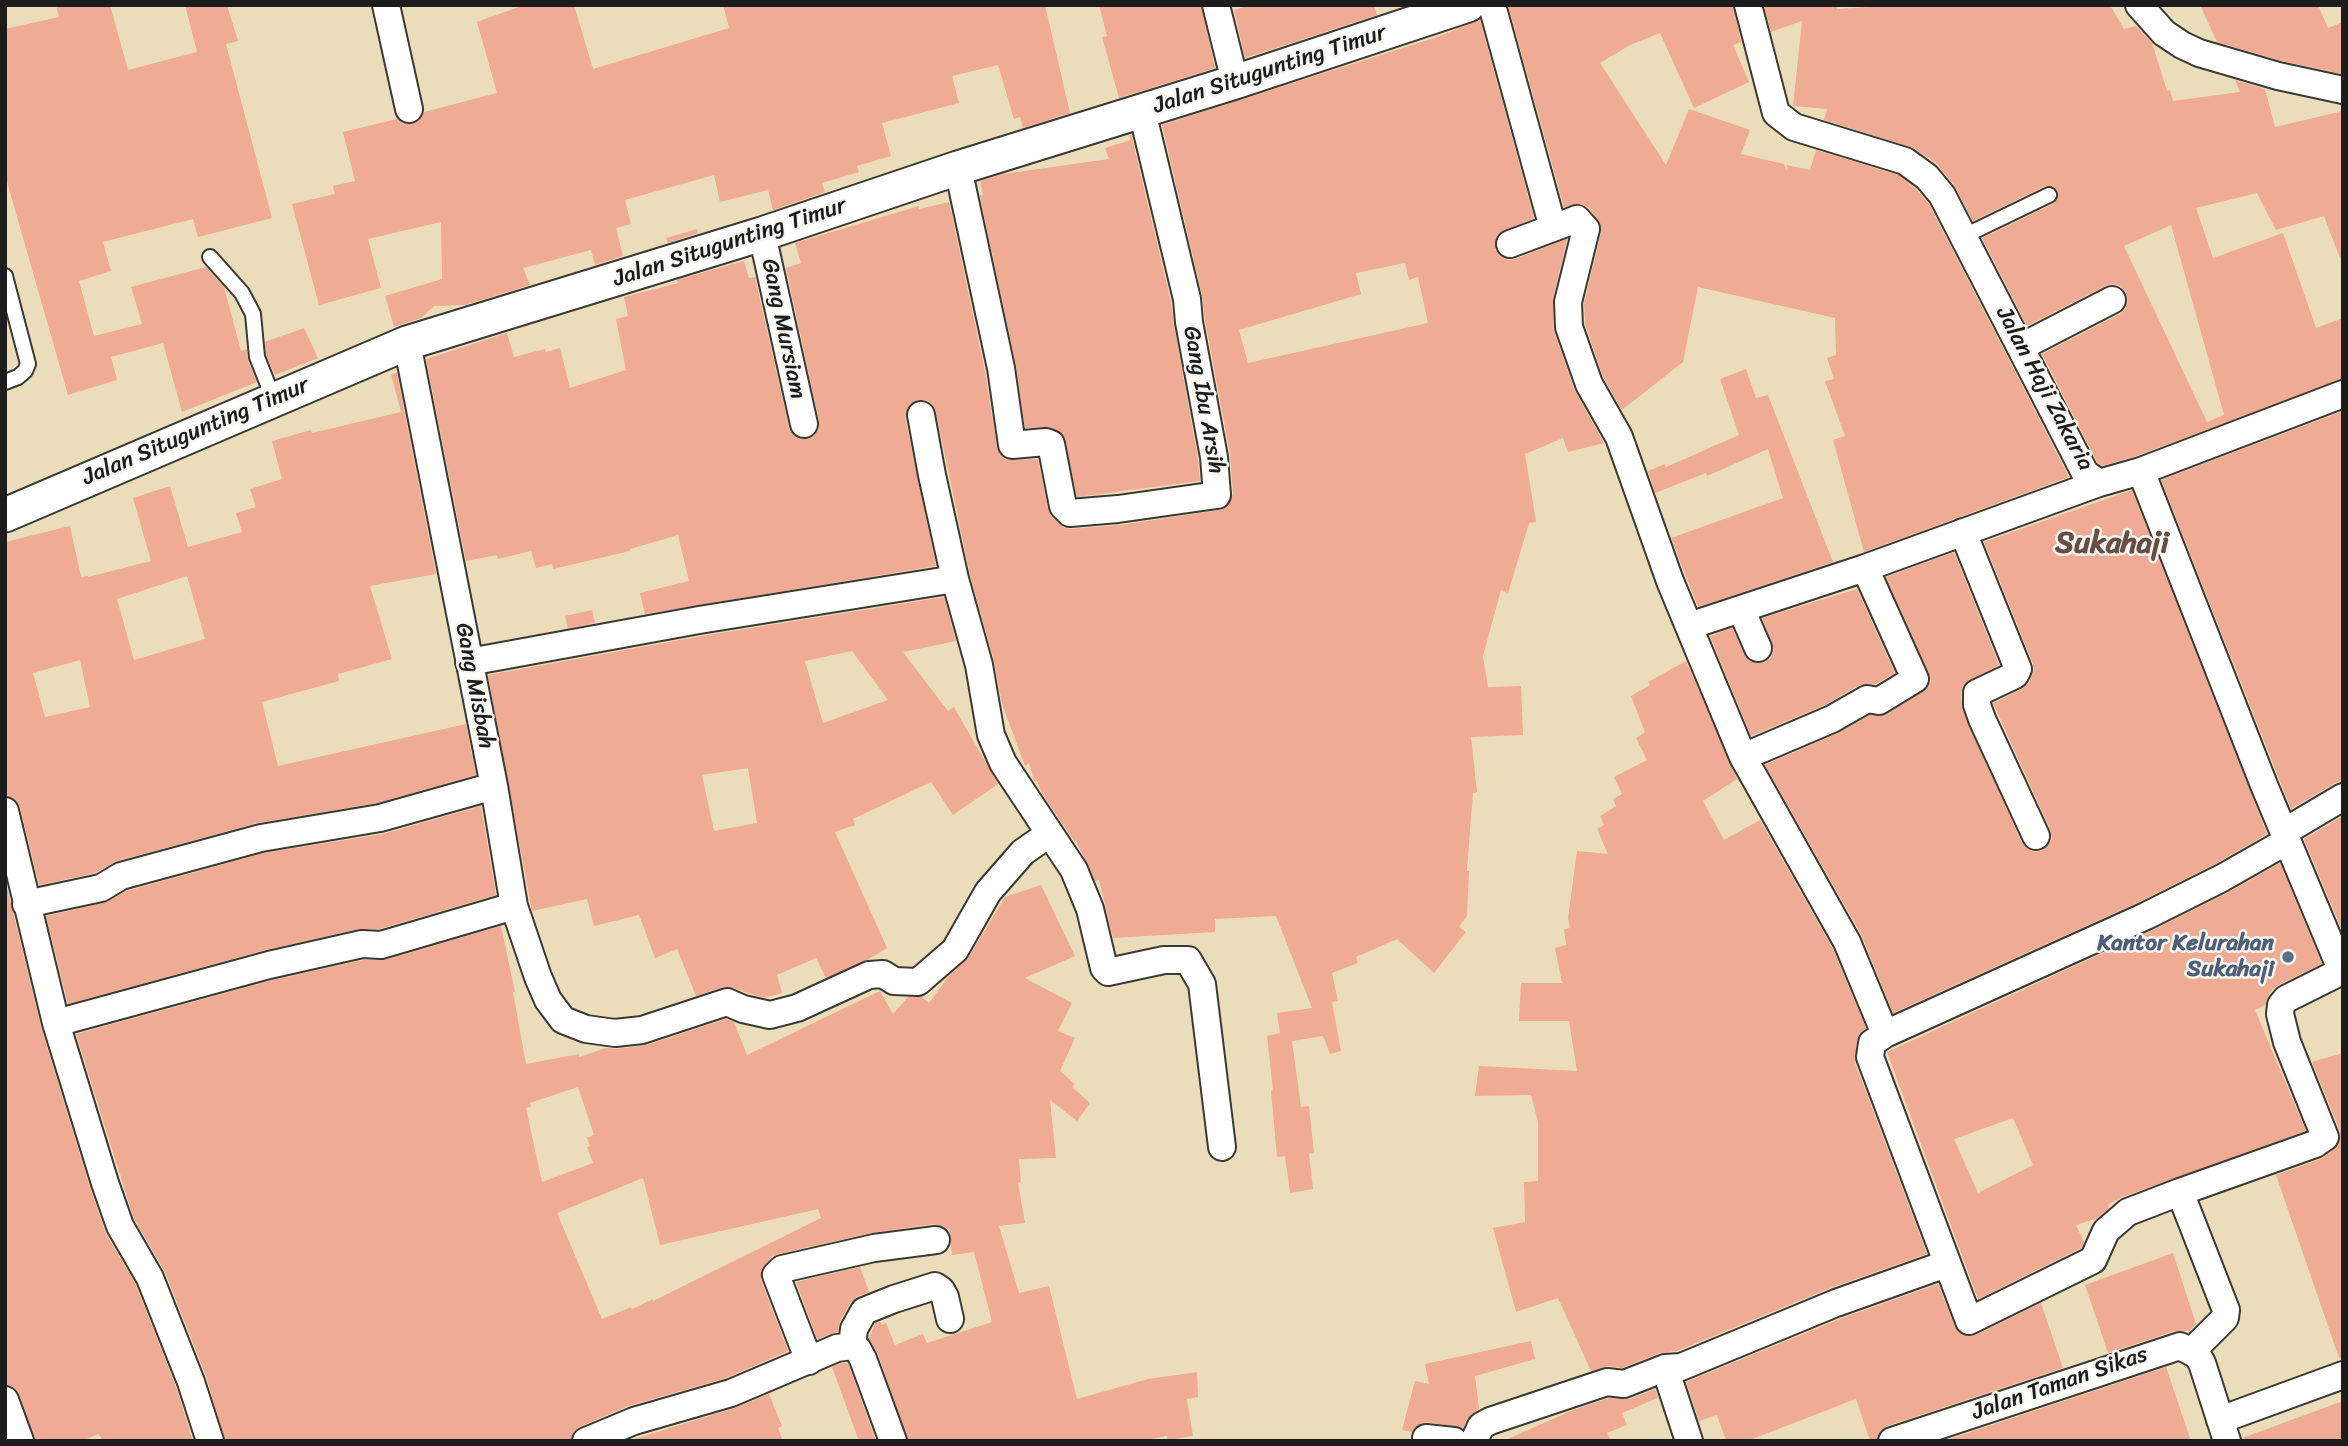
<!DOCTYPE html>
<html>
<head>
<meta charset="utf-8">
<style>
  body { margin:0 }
  #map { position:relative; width:2348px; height:1446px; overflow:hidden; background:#ecddba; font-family:Sriracha,sans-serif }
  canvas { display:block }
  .frame { position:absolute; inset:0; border:7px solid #1c1c1c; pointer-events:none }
</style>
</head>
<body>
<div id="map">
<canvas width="2348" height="1446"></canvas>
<div class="frame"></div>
</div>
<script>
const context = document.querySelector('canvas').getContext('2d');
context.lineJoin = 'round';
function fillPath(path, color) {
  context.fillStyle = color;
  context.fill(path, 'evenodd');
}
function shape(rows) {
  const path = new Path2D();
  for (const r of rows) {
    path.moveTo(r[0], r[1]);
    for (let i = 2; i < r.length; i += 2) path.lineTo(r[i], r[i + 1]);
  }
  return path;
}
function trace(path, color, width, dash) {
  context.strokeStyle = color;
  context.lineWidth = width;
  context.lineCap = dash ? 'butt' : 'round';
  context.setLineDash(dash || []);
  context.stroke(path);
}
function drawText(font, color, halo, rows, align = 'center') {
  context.font = font + ' Sriracha,sans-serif';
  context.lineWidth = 5;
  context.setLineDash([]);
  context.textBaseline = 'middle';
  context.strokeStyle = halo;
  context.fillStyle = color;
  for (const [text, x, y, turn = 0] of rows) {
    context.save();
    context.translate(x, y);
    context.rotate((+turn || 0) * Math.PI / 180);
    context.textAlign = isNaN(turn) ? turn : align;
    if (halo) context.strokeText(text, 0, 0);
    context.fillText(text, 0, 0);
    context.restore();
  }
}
const building = shape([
  [56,5,110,5,128,70,197,52,185,5,227,5,238,41,226,44,272,218,198,237,193,219,103,242,111,271,79,281,94,336,142,324,131,287,206,267,224,287,241,351,247,349,248,361,257,382,182,412,163,343,111,357,117,380,68,395,5,175,5,29,59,17],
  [524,5,574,5,593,69,729,28,723,5,1045,5,1070,113,1023,128,1020,117,1014,119,998,65,952,76,959,103,882,123,891,156,857,166,859,172,822,183,825,192,773,210,768,190,720,202,714,175,625,200,631,224,616,228,623,256,595,265,591,250,523,268,530,285,465,305,434,306,421,318,394,327,385,296,442,279,441,222,368,239,381,288,319,305,292,204,335,194,333,186,355,181,343,132,397,119,404,124,413,124,420,120,424,112,497,93,477,22],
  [1099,5,1201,5,1215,68,1119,98,1102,37,1107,36],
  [1251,5,1374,5,1377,15,1245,58,1234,10],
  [1508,5,1733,5,1741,42,1733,45,1749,82,1694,108,1660,33,1630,45,1600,63,1666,165,1689,109,1750,130,1741,154,1784,164,1787,170,1787,165,1810,170,1816,150,1898,175,1916,189,1929,204,2069,477,1864,552,1833,440,1845,436,1825,381,1834,379,1827,358,1836,355,1835,318,1698,287,1683,362,1622,410,1603,377,1585,324,1584,304,1601,233,1601,225,1589,208,1581,204,1564,207],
  [1764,5,1836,5,1837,9,1899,5,2110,5,2124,29,2136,26,2152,43,2167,91,2170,90,2173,101,2240,92,2235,80,2265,89,2275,127,2343,111,2343,257,2340,258,2324,216,2276,230,2257,193,2196,208,2213,258,2283,233,2316,328,2343,318,2343,379,2136,456,2102,466,2097,462,2042,354,2120,314,2125,309,2128,301,2126,292,2120,286,2112,284,2105,286,2027,326,1982,238,2053,204,2058,196,2057,190,2050,186,2045,186,1973,221,1954,185,1937,164,1914,148,1824,120,1827,109,1793,106,1802,21,1771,32],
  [2171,225,2224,415,2207,422,2124,246],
  [2200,5,2318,5,2328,28,2343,22,2343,74,2282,61,2217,42],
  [1480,20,1534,218,1498,234,1495,241,1495,249,1501,257,1508,260,1515,259,1567,239,1553,298,1553,328,1574,389,1604,443,1568,452,1563,438,1525,454,1536,522,1529,523,1508,593,1501,590,1483,656,1488,687,1521,686,1523,735,1471,737,1477,792,1473,793,1470,830,1467,871,1469,871,1467,916,1459,927,1466,932,1434,973,1397,939,1356,957,1358,963,1332,973,1338,1001,1332,1002,1341,1051,1330,1054,1323,1036,1292,1041,1301,1107,1309,1106,1314,1153,1309,1154,1313,1189,1290,1193,1285,1156,1277,1157,1271,1091,1273,1090,1267,1036,1280,1033,1277,1013,1312,1008,1276,916,1215,919,1215,932,1113,938,1099,880,1095,881,1076,841,1074,841,1043,795,1037,781,1034,781,1029,763,1025,766,1002,704,994,661,970,575,936,412,932,404,926,400,918,400,910,404,905,417,936,566,645,614,640,593,689,581,678,535,630,549,630,551,553,569,552,564,536,568,531,551,498,559,497,555,466,561,426,359,507,333,514,357,545,349,546,352,560,348,570,388,626,370,616,319,628,316,624,297,678,283,677,280,680,279,744,261,749,278,755,277,789,428,792,434,799,439,808,439,815,435,819,428,819,421,786,268,801,263,795,243,919,206,919,209,949,202,985,371,997,448,1000,455,1006,460,1038,459,1048,509,1052,517,1064,528,1071,529,1120,525,1220,510,1227,507,1233,494,1230,454,1205,320,1202,295,1162,125,1437,37],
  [1405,263,1409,280,1418,277,1428,323,1248,363,1239,330,1361,294,1356,273],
  [1131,134,1171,302,1174,325,1198,459,1200,481,1077,497,1063,435,1051,427,1025,428,1016,365,980,196,983,195,980,181,1003,174,1109,159,1105,148,1131,140,1129,135],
  [697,229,698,233,668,243,666,238],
  [304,328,318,358,275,375,266,355,265,342],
  [1746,369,1756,398,1768,395,1833,562,1698,607,1671,538,1783,498,1768,449,1707,476,1706,473,1655,493,1648,471,1665,464,1666,467,1739,435,1720,379],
  [397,373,436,574,370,586,392,659,338,674,339,681,262,702,278,766,466,724,476,775,377,803,257,823,117,861,95,873,39,885,20,807,16,800,5,796,5,542,70,526,81,577,88,576,88,577,151,561,133,498,170,486,188,547,242,532,236,513,256,507,250,489,282,479,272,441,311,430,312,433,401,412,391,374],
  [187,576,205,639,134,660,117,599],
  [80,660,90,707,45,717,33,673],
  [2343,411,2343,781,2335,783,2291,809,2161,480],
  [2132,490,2267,834,2215,864,2139,902,1893,1013,1861,934,1765,765,1838,733,1870,715,1887,714,1928,688,1931,681,1929,673,1886,577,1954,552,1999,665,1964,684,1961,693,1962,710,2022,843,2026,848,2034,852,2043,850,2049,844,2052,838,2050,829,1993,703,2022,689,2029,683,2034,670,2033,664,1984,542],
  [1857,589,1895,673,1876,684,1859,685,1825,705,1751,736,1710,636,1732,628,1748,660,1756,663,1764,663,1771,657,1774,649,1762,618],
  [944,597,956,641,903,652,948,711,954,707,998,784,953,815,931,782,853,819,855,825,835,832,887,948,867,960,826,978,816,958,777,975,782,993,764,998,733,988,723,987,696,996,677,949,655,958,639,915,594,926,587,899,532,911,488,675,702,636],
  [852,651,888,700,823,723,805,661],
  [748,768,757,823,714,831,702,775],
  [592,610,595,623,568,628,565,616],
  [1686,661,1737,779,1703,801,1724,840,1760,820,1833,949,1866,1028,1857,1040,1855,1063,1927,1254,1830,1288,1677,1351,1660,1353,1622,1368,1608,1366,1591,1371,1558,1298,1516,1312,1493,1228,1525,1222,1524,1182,1538,1181,1538,1122,1531,1095,1475,1096,1479,1066,1577,1071,1569,1021,1519,1021,1521,983,1562,983,1555,948,1566,945,1564,929,1570,928,1568,918,1577,851,1608,854,1597,829,1604,825,1600,816,1616,806,1613,799,1622,794,1614,777,1647,760,1636,738,1645,732,1631,696,1650,685,1648,682],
  [481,806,496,895,379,929,359,929,265,950,68,1004,46,916,104,903,127,891,264,853,383,834],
  [2343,816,2343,933,2304,839],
  [2280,863,2322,964,2278,985,2270,992,2265,1005,2255,1010,2306,1131,2122,1197,2108,1205,2109,1208,2098,1218,2076,1225,2084,1242,2081,1248,1978,1299,1887,1052,2153,930,2229,892],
  [2013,1118,2033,1165,1978,1193,1954,1139],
  [5,879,41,1027,90,1188,106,1234,136,1285,176,1387,193,1441,102,1441,99,1434,81,1441,35,1441,19,1394,15,1388,5,1385],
  [1041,885,1075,956,1025,978,1072,1003,1058,1031,1075,1038,1060,1071,1075,1084,1072,1087,1090,1103,1077,1121,1050,1100,1056,1158,1019,1159,1021,1182,1018,1183,1025,1223,999,1226,1019,1293,1049,1286,1077,1399,1148,1379,1197,1372,1198,1397,1187,1399,1193,1436,1168,1440,1167,1436,1141,1441,908,1441,878,1354,869,1338,875,1324,880,1321,882,1325,886,1323,895,1345,923,1334,927,1343,992,1322,974,1252,952,1255,949,1229,934,1224,871,1233,778,1254,771,1257,761,1271,761,1280,788,1351,726,1378,628,1406,579,1427,573,1432,571,1441,225,1441,206,1376,165,1272,134,1219,76,1034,273,980,363,960,385,960,501,926,515,992,513,992,526,1064,579,1054,579,1057,606,1048,617,1049,647,1045,726,1019,734,1022,747,1055,880,991,893,1014,908,997,921,996,929,1003,948,977,968,958,1005,897],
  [578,1087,594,1135,587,1138,590,1146,587,1147,593,1163,542,1182,526,1108,531,1107,530,1103],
  [643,1178,660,1245,818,1209,821,1218,653,1301,653,1299,632,1309,631,1307,602,1319,557,1213],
  [2343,1053,2343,1357,2339,1358,2276,1175,2321,1159,2339,1144,2340,1131,2312,1062],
  [2173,1253,2196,1324,2189,1331,2175,1331,2108,1353,2085,1285],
  [860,1267,869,1292,858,1296,850,1303,840,1321,838,1332,817,1339,796,1282],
  [1938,1284,1955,1327,1960,1334,1967,1336,1976,1335,2041,1303,2063,1368,1887,1426,1880,1431,1877,1441,1870,1441,1856,1399,1747,1441,1726,1441,1717,1415,1699,1421,1686,1382,1842,1318],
  [1531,1341,1535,1359,1475,1376,1479,1409,1467,1419,1463,1428,1427,1422,1419,1424,1412,1432,1402,1430,1415,1381,1429,1384,1425,1364],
  [841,1363,847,1363,849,1366,876,1441,859,1441,832,1367],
  [2166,1367,2191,1441,1943,1441,2073,1398],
  [1655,1389,1658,1398,1622,1413,1627,1425,1607,1433,1611,1441,1503,1441,1573,1410,1609,1398,1630,1399],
  [769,1394,782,1426,778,1428,783,1441,628,1441,735,1408],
  [2343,1401,2343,1441,2242,1441,2242,1438]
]);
const service = shape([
  [1962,237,2049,195],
  [210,257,242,293,253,314,257,357,274,400],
  [5,276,28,364,25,371,18,377,5,382]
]);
const minor = shape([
  [386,5,409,109],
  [1216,5,1235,82],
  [1492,5,1553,228],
  [1748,5,1776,113,1794,127,1905,161,1927,177,1942,195,2085,473,2099,483,2141,471,2264,785,2340,967,2338,973,2286,999,2281,1005,2280,1014,2287,1042,2325,1137,2315,1144,2180,1192],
  [2139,5,2164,33,2182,45,2199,53,2278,76,2343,90],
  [958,168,1001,368,1012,445,1046,442,1051,444,1063,506,1070,513,1118,509,1217,495,1214,457,1189,322,1187,299,1142,111],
  [762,234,804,424],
  [1510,244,1577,219,1586,229,1568,302,1569,327,1589,384,1619,437,1670,581,1743,757,1847,942,1885,1034,1872,1043,1870,1057,1969,1321,2093,1260,2106,1231,2128,1212,2180,1192,2226,1310,2225,1318,2192,1351],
  [407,343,494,786,514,906,538,977,548,1000,563,1020,586,1029,615,1033,642,1030,727,1002,743,1009,770,1015,797,1008,869,975,883,974,894,981,918,982,955,950,988,892,1023,852,1049,834],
  [2021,347,2112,300],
  [921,415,932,475,955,579],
  [2141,471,2343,394],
  [1963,532,2018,669,2015,675,1977,693,1977,705,1982,719,2036,836],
  [1741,609,1758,648],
  [1689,626,1865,568,2099,483],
  [469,662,699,620,955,579,979,665,991,735,1003,763,1074,870,1090,909,1104,968,1108,972,1164,960,1188,960,1202,984,1222,1147],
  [1743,757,1832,719,1867,699,1879,701,1915,679,1865,568],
  [5,811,56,1023,105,1183,120,1226,150,1278,191,1382,210,1441],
  [2284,832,2343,797],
  [26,904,101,888,121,876,261,838,380,818,494,786],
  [56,1023,269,965,362,944,381,945,514,906],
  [1885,1034,2146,916,2222,878,2287,841],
  [852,1346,854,1329,864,1311,894,1299,935,1286,941,1290,945,1297,950,1319],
  [809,1361,776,1275,782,1269,874,1248,936,1240],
  [1665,1368,1689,1441],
  [5,1400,20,1441],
  [2220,1420,2343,1375],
  [1426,1438,1454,1441],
  [586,1441,634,1421,731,1393,837,1348,852,1346,857,1348,863,1359,893,1441],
  [1474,1441,1481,1426,1490,1421,1607,1382,1624,1384,1665,1368,1681,1367,1836,1303,1946,1264],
  [1892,1441,2180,1346,2197,1355,2202,1363,2227,1441]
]);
const tertiary = shape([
  [5,515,407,343,762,234,958,168,1235,82,1468,5]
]);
const markers = [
  [2288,957,7,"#5c6f8a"]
];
const streetNames = [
  ["Jalan Situgunting Timur",1270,70,-18],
  ["Jalan Situgunting Timur",730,243,-18],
  ["Gang Mursiam",783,329,78],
  ["Jalan Haji Zakaria",2044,389,62],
  ["Gang Ibu Arsih",1203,400,80],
  ["Jalan Situgunting Timur",196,432,-23],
  ["Gang Misbah",474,686,79],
  ["Jalan Taman Sikas",2060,1384,-19]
];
const serviceNames = [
  ["Kantor Kelurahan",2274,944],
  ["Sukahaji",2274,970]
];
const districtNames = [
  ["Sukahaji",2112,544]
];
fillPath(building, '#efab93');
trace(service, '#3b3934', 18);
trace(minor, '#3b3934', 30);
trace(tertiary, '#3b3934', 37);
trace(service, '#fff', 14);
trace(minor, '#fff', 26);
trace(tertiary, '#fff', 33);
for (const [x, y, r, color] of markers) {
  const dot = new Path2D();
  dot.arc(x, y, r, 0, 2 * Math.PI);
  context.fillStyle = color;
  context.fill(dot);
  trace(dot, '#f6f6f2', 2.5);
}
drawText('23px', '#1c1c1c', '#f6f6f2', streetNames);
drawText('bold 23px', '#4e5e75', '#f6f6f2', serviceNames, 'right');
drawText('bold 30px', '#664e46', '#f6f6f2', districtNames);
</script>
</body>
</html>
